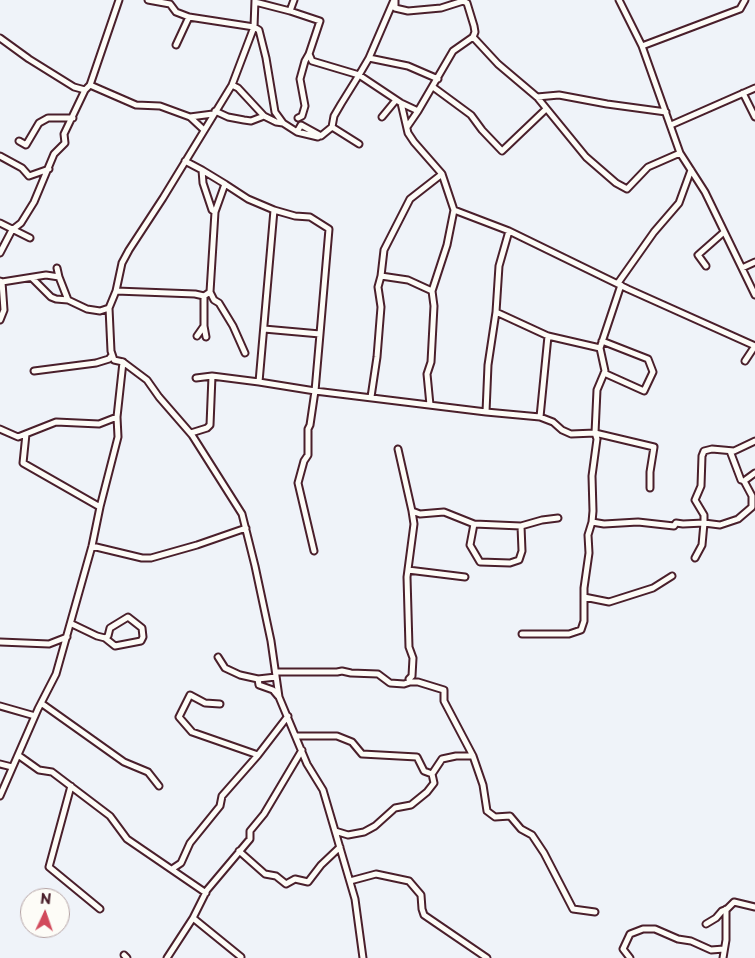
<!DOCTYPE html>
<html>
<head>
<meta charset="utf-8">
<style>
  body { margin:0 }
  #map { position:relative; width:755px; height:958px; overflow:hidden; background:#eff3f9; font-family:"Playpen Sans",sans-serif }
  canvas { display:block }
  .north { position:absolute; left:20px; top:888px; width:50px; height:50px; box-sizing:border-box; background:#fdfcf7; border:1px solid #b5a4a5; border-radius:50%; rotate:3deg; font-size:14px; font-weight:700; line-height:20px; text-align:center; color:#4a1f2b }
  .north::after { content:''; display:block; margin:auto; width:18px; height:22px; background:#d1495b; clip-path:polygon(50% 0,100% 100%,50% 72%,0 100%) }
</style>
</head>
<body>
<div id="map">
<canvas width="755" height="958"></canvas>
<div class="north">N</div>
</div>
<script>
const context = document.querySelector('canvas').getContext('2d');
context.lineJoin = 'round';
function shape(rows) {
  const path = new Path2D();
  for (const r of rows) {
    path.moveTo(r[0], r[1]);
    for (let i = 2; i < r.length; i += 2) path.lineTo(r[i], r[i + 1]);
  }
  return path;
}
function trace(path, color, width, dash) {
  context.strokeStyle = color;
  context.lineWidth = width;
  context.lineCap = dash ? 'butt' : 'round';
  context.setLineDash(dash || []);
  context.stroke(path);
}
const street = shape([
  [148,0,170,4,176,12,189,17,254,27,259,30,266,58,275,112,283,123,297,132,301,125,321,136,332,127,334,116,341,104,359,75,401,103,418,111,453,51,473,37,475,32,474,26,467,3,463,1,441,8,408,11,395,8,395,0],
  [619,0,642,46,680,153,705,192,755,295],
  [255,2,290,11,320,21,309,54,312,61,359,75,369,58,408,66,438,79],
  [290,11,294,0],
  [473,37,498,64,537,97,586,157,616,183,627,189,648,167,680,153],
  [0,38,29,59,74,87,85,90],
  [176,45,189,17],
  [642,46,740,9,745,0],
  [369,58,394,0],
  [90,85,136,105,160,106,190,117,204,130],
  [232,85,238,88,264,116,276,122,283,123],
  [433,87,471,115,482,130,502,151,546,109],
  [743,93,755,117],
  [537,97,559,95,607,104,666,112],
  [401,103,408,133,414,142,442,174,454,210,447,245,432,291,408,280,381,276,384,250,410,199,442,174],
  [215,111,228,117,244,120,251,121,264,116],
  [190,117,213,114],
  [382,117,396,100],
  [298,118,302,116,305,106,300,79,305,61,309,54],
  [671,125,755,88],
  [332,127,359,144],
  [407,127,418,111],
  [297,132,318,137],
  [19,141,26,145,39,123,48,118,73,118],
  [0,156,22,168,29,176,49,169],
  [185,161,202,170,225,184,215,212,212,210,203,183,202,170],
  [225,184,248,199,274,210,295,216,310,217,329,229,320,334],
  [454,210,509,231,628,289,755,346],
  [0,223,30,238],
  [509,231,499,266,496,312,548,336,600,348,621,285],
  [0,253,12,230,21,223,34,202,54,154,65,143,64,134,85,90,90,85,119,0],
  [706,266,698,255,724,232],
  [57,268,59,277],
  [742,268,755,262],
  [32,278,51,297,56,299,68,300,87,309,100,311,109,308],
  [0,281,2,282,46,275,59,277,68,300],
  [618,283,654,232,679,203,691,170],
  [116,291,195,294,204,296,210,292,215,212],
  [210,292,214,300,219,303,233,326,245,353],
  [496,312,488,365,486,412,540,417,548,336],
  [0,320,4,310,2,282],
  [204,326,206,337],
  [264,329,320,334,315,391,259,382,274,210],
  [197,336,204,326,204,296],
  [602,341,648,359,653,372,644,391,604,373],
  [745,361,755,346],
  [123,362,147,380,159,397,192,435,242,514,255,566,271,641,279,697,307,764,323,790,355,899,363,958],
  [34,371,96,363,109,359,112,355],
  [196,378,212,376,259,382],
  [371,397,377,357,381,307,378,287,381,276],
  [430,405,427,374,431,362,434,306,432,291],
  [540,417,553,422,562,430,571,434,595,433,597,390,605,371,600,348],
  [0,429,18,437,56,422,99,424,117,417],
  [191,433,207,428,210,425,212,376],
  [26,434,23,463,100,507],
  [398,449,412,511],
  [730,451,741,480,744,481,755,473],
  [650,488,650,472,654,447,595,433,597,439,592,476,593,511,592,522,604,524,638,522,674,526,676,523,683,524,704,523,704,515,695,500,701,486,702,456,704,451,712,449,734,451,755,441],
  [521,526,542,520,558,518],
  [92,546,142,558,151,558,197,545,246,528],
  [314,551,298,483,304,461,308,455,308,429,310,425,315,391,486,412],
  [695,558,702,545,704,523,720,525,738,519,752,507,752,496,744,481],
  [408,570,465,577],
  [584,597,609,602,653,588,672,576],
  [72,624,97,636,105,638,108,636,110,628,128,617,142,628,143,637,141,641,115,646,105,638],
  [522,634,569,634,581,630,584,621,584,588,589,553,588,535,592,522],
  [0,642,49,644,67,637],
  [218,657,225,668,240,675,258,679],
  [276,672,337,672,342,671,351,673,378,674,390,683,404,684,410,682,409,679,412,676,413,658,409,647,407,577,414,524,412,511,420,514,444,512,474,524,521,526,522,551,519,560,510,563,480,562,470,545,474,524],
  [276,677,258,679,259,685,273,690,278,696],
  [410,682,418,682,444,690,444,701,473,756,483,785,487,811,495,817,510,816,521,829,532,835,544,853,573,909,595,912],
  [41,703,124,762,148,772,159,786],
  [220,704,205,703,190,695,179,717,192,732,258,755],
  [0,706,35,716],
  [297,736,337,736,352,742,362,754,417,757,424,771,432,774,434,783,427,792,411,805,395,808,375,826,364,832,348,835,335,831],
  [18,755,39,770,52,772,110,816,127,839,206,893],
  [0,764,12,767],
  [432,774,442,759,456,756,473,756],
  [71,786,49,867,100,909],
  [0,796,38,709,56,674,92,546,100,507,118,437,117,417,123,362,114,360,111,351,109,308,116,291,122,263,129,250,163,198,232,85,254,27,255,0],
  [239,851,265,874,276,876,286,884,295,879,308,882,321,865,340,847],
  [172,869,181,863,190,843,220,806,222,796,258,755,288,716],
  [350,881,376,874,409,881,421,895,422,909,424,915,487,958],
  [193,918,241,957],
  [706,924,716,918,722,911,727,909,734,902,755,907],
  [124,955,127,958],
  [167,958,193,918,207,890,250,839,250,831,264,814,302,750],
  [630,958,623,949,630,934,643,929,655,929,678,939,691,941,711,950,724,949],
  [723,958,726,940,726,909]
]);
trace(street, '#4a1f2b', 9);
trace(street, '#fdfcf7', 5);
</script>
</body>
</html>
